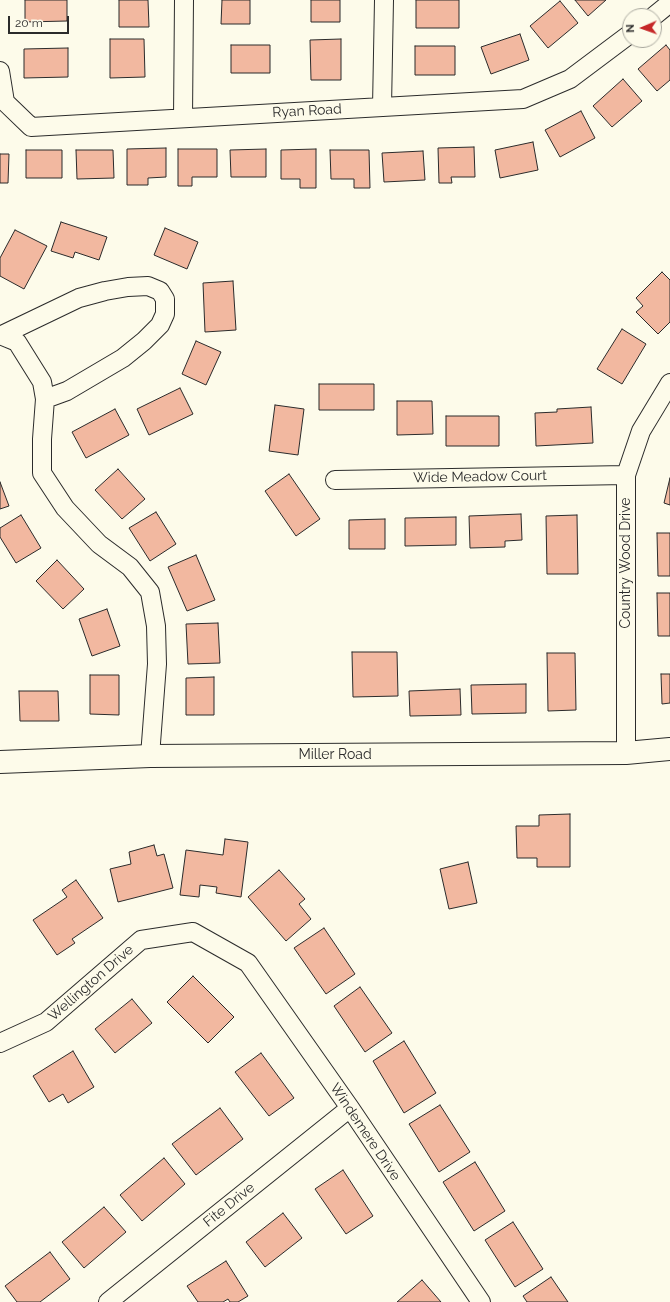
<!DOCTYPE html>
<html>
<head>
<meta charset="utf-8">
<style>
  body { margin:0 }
  #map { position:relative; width:670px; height:1302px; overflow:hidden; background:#fdfbea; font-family:Raleway,sans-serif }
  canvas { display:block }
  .north { position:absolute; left:622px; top:8px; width:40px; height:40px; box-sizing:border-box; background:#fdfbea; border:1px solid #a9a89e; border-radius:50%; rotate:268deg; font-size:11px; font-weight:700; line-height:16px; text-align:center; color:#2b2b2b }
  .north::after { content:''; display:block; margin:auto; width:14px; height:18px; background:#c62828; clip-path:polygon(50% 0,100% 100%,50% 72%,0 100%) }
  .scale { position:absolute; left:8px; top:16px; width:61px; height:18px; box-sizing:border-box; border:2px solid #2b2b2b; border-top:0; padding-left:5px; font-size:12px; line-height:14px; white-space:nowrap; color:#2b2b2b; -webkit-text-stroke:3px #fdfbea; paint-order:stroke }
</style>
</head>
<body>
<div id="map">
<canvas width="670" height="1302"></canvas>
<div class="north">N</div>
<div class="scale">20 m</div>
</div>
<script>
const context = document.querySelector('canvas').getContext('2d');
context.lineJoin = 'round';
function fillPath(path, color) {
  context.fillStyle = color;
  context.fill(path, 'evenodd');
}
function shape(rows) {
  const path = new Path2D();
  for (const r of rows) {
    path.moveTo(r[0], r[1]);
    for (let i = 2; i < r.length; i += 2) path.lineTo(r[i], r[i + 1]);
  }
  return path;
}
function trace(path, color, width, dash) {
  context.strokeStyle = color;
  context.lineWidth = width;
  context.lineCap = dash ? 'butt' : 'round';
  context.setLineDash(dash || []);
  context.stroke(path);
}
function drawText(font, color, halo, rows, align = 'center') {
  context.font = font + ' Raleway,sans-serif';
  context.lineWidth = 3;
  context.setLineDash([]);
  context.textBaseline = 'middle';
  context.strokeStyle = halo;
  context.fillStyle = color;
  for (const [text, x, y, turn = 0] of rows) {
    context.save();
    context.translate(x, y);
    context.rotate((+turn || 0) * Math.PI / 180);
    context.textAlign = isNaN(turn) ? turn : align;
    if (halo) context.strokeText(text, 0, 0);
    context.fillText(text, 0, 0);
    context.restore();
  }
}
const building = shape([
  [25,0,67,0,67,21,25,22,25,0],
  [119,0,148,0,149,27,119,27,119,0],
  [222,0,250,0,250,24,221,24,222,0],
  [311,0,340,0,340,22,311,22,311,0],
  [416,0,459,0,459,28,416,28,416,0],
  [575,0,606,0,588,16,575,0],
  [560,1,578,23,548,48,530,26,560,1],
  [520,34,529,60,491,74,481,47,520,34],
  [110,39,144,39,145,77,110,78,110,39],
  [341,39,341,80,311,80,310,40,341,39],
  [231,45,270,45,270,73,231,73,231,45],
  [666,45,670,50,670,80,657,91,638,69,666,45],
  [415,46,455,46,455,75,415,75,415,46],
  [68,48,68,77,24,78,24,49,68,48],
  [623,79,642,101,612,127,593,106,623,79],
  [581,111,595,138,560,157,545,130,581,111],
  [533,142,538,170,500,178,495,150,533,142],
  [474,147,475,177,451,177,452,183,439,183,438,148,474,147],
  [166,148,166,177,148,178,148,185,127,185,127,149,166,148],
  [178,149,217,149,217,177,192,177,192,186,178,186,178,149],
  [266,149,266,177,231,177,230,150,266,149],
  [316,149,316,188,300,188,300,179,281,179,281,150,316,149],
  [26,150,62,150,62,178,26,178,26,150],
  [76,150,113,150,114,178,77,179,76,150],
  [330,150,369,150,370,188,354,188,354,179,331,179,330,150],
  [423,151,425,180,384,182,382,153,423,151],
  [0,154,9,154,8,183,0,183,0,154],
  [61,222,107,237,99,260,75,252,73,258,51,251,61,222],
  [165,228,198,242,187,269,154,255,165,228],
  [15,230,47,246,24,289,0,276,0,258,15,230],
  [662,272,670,280,670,322,658,334,636,312,643,306,636,298,662,272],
  [233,281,236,330,205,332,203,283,233,281],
  [622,329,646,344,622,384,597,369,622,329],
  [196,341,221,352,206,385,182,374,196,341],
  [319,384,374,384,374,410,319,410,319,384],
  [180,388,193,414,149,435,137,409,180,388],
  [397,401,432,401,433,434,397,435,397,401],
  [275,405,304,409,298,455,269,451,275,405],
  [591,407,593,443,536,446,535,413,557,412,557,409,591,407],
  [115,409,129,435,86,458,72,432,115,409],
  [446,416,499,416,499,446,446,446,446,416],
  [118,469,145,499,122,519,95,490,118,469],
  [289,474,320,519,296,536,265,491,289,474],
  [670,478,670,505,664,503,670,478],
  [0,482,9,506,0,509,0,482],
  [156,512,176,544,150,561,129,528,156,512],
  [521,514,522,540,505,541,505,547,470,548,469,516,521,514],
  [21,515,41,548,16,563,0,537,0,528,21,515],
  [577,515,578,574,547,574,546,516,577,515],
  [456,517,456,545,405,546,405,518,456,517],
  [385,519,385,549,349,549,349,520,385,519],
  [657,533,670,533,670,576,658,576,657,533],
  [196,555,215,600,187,611,168,567,196,555],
  [57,560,84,589,63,609,36,581,57,560],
  [657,593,670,593,670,636,658,636,657,593],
  [107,609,120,646,92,656,79,619,107,609],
  [218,623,220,663,188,664,186,624,218,623],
  [352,652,397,652,398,696,353,697,352,652],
  [547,653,575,653,576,710,548,711,547,653],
  [661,674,670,674,670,703,662,704,661,674],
  [90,675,119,675,119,715,90,714,90,675],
  [214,677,214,715,186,715,186,678,214,677],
  [526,684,526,713,472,714,471,685,526,684],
  [460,689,461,715,410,716,409,691,460,689],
  [19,691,58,691,59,721,20,721,19,691],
  [570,814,570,867,537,867,537,858,517,858,516,826,539,826,539,815,570,814],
  [225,839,248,842,241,897,216,893,217,887,200,885,199,897,180,895,186,850,223,855,225,839],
  [154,845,157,856,164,854,173,888,118,902,110,869,131,864,129,852,154,845],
  [468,862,477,903,449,909,440,869,468,862],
  [279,870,305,899,299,904,311,919,286,941,248,897,279,870],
  [76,880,103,918,72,939,75,943,57,955,33,920,67,897,62,890,76,880],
  [324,928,355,974,326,994,294,948,324,928],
  [193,976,234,1017,208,1043,167,1002,193,976],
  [360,987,392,1033,365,1052,334,1006,360,987],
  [132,999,152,1023,115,1053,95,1029,132,999],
  [404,1041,436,1093,404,1113,373,1061,404,1041],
  [73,1051,94,1087,68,1103,63,1094,49,1102,33,1076,73,1051],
  [261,1053,294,1098,269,1116,235,1072,261,1053],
  [440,1105,470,1152,439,1172,409,1124,440,1105],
  [220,1108,243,1139,196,1175,172,1144,220,1108],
  [164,1158,185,1184,142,1221,120,1195,164,1158],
  [475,1162,505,1211,474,1231,443,1182,475,1162],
  [343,1170,373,1216,346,1234,315,1189,343,1170],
  [104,1207,126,1232,84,1268,62,1242,104,1207],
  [283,1213,302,1238,265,1267,246,1242,283,1213],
  [513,1222,543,1269,515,1287,485,1240,513,1222],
  [50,1252,70,1279,40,1302,17,1302,5,1286,50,1252],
  [226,1261,248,1296,238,1302,230,1302,228,1299,223,1302,198,1302,187,1286,226,1261],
  [551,1277,568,1302,527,1302,523,1296,551,1277],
  [422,1280,441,1302,397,1302,422,1280]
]);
const street = shape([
  [654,16,670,3],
  [0,71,5,102,31,127,523,99,570,79,630,34],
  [382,107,384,0],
  [183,118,184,0],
  [0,335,17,342,42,382,45,399,42,439,42,473,65,508,99,544,130,567,150,592,156,626,157,664,150,756],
  [2,335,79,298,105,291,128,287,148,286,160,291,165,299,165,314,160,325,144,341,123,358,67,391,45,399],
  [335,480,626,475],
  [626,753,626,475,641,431,670,383],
  [0,1043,46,1022,141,940,193,932,248,963,350,1108,481,1302],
  [108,1302,350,1108]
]);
const secondary = shape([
  [0,762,150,756,626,753,670,749]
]);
const streetNames = [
  ["Ryan Road",307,111,-3],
  ["Wide Meadow Court",480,477,-1],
  ["Country Wood Drive",626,563,-90],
  ["Miller Road",335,755],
  ["Wellington Drive",91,983,-41],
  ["Windemere Drive",365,1132,56],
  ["Fite Drive",229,1205,-39]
];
fillPath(building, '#f2b8a0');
trace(building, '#2b2b2b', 1);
trace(street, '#2b2b2b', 20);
trace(secondary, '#2b2b2b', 24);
trace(street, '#fdfbea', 18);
trace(secondary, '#fdfbea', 22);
drawText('14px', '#2b2b2b', '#fdfbea', streetNames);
</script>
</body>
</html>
